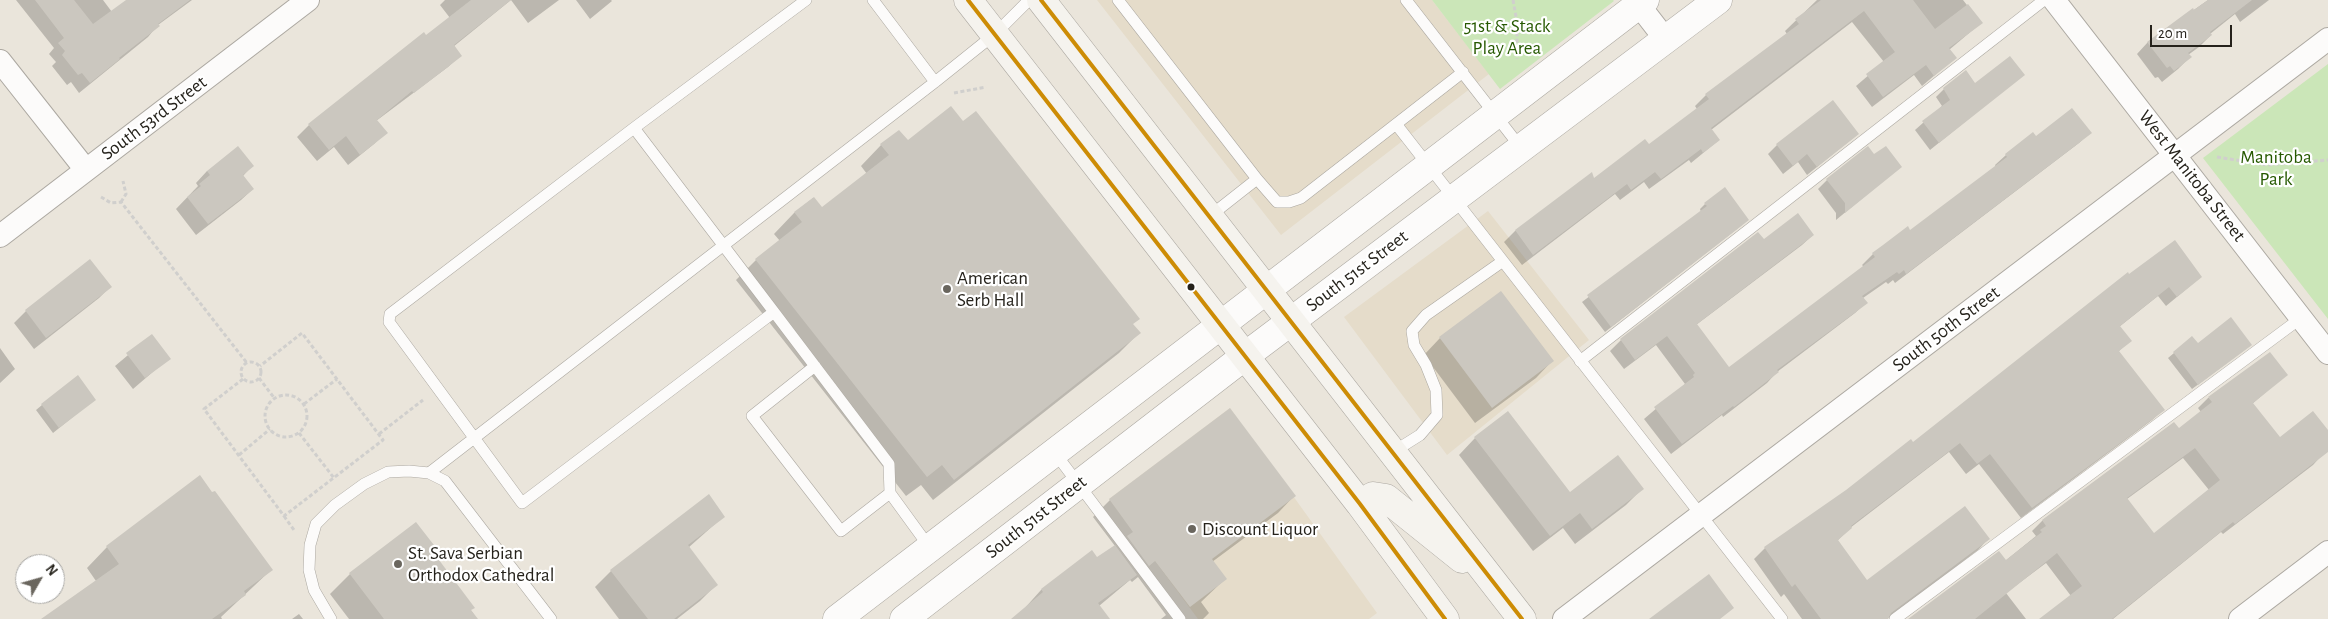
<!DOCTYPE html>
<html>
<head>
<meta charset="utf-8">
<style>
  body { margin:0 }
  #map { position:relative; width:2328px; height:619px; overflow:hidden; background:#eae5db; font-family:"Alegreya Sans",sans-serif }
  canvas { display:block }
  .north { position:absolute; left:15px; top:554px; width:50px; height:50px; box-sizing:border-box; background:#fff; border:1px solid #a8a7a4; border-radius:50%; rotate:52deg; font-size:14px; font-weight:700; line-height:20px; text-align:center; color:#25221b }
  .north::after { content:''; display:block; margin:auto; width:18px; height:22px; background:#6a665e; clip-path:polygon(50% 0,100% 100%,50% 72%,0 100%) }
  .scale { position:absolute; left:2150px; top:25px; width:82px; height:22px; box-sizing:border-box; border:2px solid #25221b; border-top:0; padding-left:6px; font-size:15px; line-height:18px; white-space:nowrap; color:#25221b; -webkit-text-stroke:4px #fff; paint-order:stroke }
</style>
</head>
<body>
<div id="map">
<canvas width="2328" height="619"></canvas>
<div class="north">N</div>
<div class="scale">20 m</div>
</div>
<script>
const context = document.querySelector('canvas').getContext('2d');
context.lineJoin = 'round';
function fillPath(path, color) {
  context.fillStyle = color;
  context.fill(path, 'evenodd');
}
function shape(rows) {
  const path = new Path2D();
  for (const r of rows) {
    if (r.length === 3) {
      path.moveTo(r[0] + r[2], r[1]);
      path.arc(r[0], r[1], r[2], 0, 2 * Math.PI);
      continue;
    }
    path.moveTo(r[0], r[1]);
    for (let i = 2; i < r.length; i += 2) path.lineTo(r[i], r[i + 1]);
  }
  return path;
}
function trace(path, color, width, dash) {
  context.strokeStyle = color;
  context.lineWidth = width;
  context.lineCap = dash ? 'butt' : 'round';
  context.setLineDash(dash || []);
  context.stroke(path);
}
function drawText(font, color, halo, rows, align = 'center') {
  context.font = font + ' "Alegreya Sans",sans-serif';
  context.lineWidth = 4.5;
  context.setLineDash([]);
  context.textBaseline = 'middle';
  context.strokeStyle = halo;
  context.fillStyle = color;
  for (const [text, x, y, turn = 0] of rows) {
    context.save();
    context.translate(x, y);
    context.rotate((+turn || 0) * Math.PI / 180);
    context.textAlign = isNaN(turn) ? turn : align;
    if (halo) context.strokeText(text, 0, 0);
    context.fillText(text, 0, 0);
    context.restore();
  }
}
const built = shape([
  [1097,0,1432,0,1489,74,1281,235],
  [1488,211,1589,340,1447,455,1344,317],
  [1230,408,1377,613,1369,619,1198,619,1109,499]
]);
const green = shape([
  [1432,0,1613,0,1614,1,1500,89],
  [2328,64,2328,319,2203,158]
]);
const shadow = shape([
  [16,0,103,0,112,12,128,0,192,0,158,25,148,37,79,93,71,82,67,85,52,66,56,62,49,54,54,48],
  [445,0,559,0,528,23,511,0,453,47,460,56,448,67,376,121,386,132,374,144,348,165,334,147,317,161,297,137,309,125,424,33,426,37,450,18,440,5],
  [576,0,611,0,612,1,590,19],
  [1817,0,1963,0,1981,23,1949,50,1955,58,1922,86,1914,75,1872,107,1856,86,1884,62,1852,22,1711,130,1719,140,1691,163,1689,160,1649,189,1644,182,1620,200,1615,194,1522,265,1504,242,1515,231,1591,174,1594,180,1649,145,1697,109,1695,106,1706,95,1787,34,1785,31],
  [2208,0,2269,0,2240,22,2235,14,2210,34,2211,35,2199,47,2188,55,2190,57,2178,69,2162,82,2158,77,2155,78,2137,54,2148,42],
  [2023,75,1930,150,1915,130,1942,106,1936,97,1944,89],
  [2090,133,2079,143,1895,283,1893,280,1888,284,1886,282,1863,298,1866,303,1855,313,1777,372,1767,383,1723,417,1722,415,1671,454,1644,419,1685,384,1656,345,1624,369,1610,351,1621,340,1758,234,1764,241,1813,235,1802,245,1696,325,1729,369,1864,267,1862,265,1873,254,1910,232,1996,167,1995,165,2006,155,2035,137],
  [1858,134,1807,175,1798,162,1783,174,1768,154,1777,145],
  [907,142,1132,325,1139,333,1119,353,933,500,921,485,906,496,736,280,756,260,780,241,774,234,794,213,813,198,822,209,867,174,861,166,881,145],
  [1874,156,1900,167,1836,220,1836,213,1818,189,1827,180],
  [252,166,243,176,253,189,241,200,196,235,176,209,198,186,196,183,207,171],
  [1705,204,1742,225,1605,332,1582,302,1701,212,1700,209],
  [90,261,110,287,99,298,34,349,14,323,26,311],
  [2128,274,2201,277,2166,306,2158,296,2119,327,2130,340,2118,352,2163,410,2152,420,2021,518,1979,464,1966,474,1949,452,1850,528,1837,541,1866,582,1988,539,1978,550,1887,619,1802,619,1784,594,1781,597,1754,559,1765,548,1913,444],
  [152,335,169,358,133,389,115,366],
  [1440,338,1552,361,1536,378,1475,423,1424,355],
  [2192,338,2198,344,2251,345,2192,389,2168,358],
  [0,348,15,369,0,383],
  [2286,375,2252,404,2280,439,2328,432,2328,444,2323,454,2313,465,2223,534,2221,532,2113,619,2041,619,2071,596,2046,563,2006,593,2026,619,1910,619,2005,561,2036,536,2032,531,2042,521,2174,423,2179,430,2201,412,2198,408,2208,398],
  [2183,458,2209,490,2154,535,2127,499],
  [94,400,53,433,36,410,42,405],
  [1230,410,1294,496,1278,513,1212,562,1225,579,1201,602,1209,613,1203,619,1161,619,1166,615,1138,577,1132,582,1130,580,1099,606,1109,619,1015,619,1041,590,1092,552,1097,559,1115,546,1093,517,1110,500],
  [1475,438,1570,493,1642,489,1626,505,1575,544,1563,528,1533,551,1459,455],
  [724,516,688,548,716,585,700,601,677,619,619,619,595,587,611,571],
  [107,547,271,570,221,617,222,619,44,619,96,581,87,568],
  [431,553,477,619,349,619,330,594,350,574],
  [299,614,303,619,292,619]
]);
const building = shape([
  [35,0,74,0,93,24,126,0,190,0,158,24,160,26,119,58,120,59,90,83,82,73,78,75,62,55,65,51,58,43,64,38],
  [471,0,511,0,454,45,462,56,414,93,412,91,377,120,388,133,360,155,346,136,329,150,308,124,424,32,426,35],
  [1821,0,1913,0,1935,29,1968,4,1983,23,1949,48,1957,58,1934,76,1926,65,1883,97,1866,74,1895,52,1864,11,1711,128,1720,140,1703,153,1701,149,1661,179,1655,172,1631,190,1627,184,1533,255,1515,230,1592,172,1594,178,1645,139,1649,144,1709,99,1705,94,1799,24,1795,19],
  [2208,0,2252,0,2210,32,2212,35,2188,53,2192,57,2174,71,2170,66,2167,68,2147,42,2193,8,2194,10],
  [2010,56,2025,75,1939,143,1922,121,1950,100,1943,88,1966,70,1975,83],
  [1833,100,1859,134,1817,167,1807,154,1793,166,1776,144],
  [951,106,963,121,976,111,1140,319,1133,324,1141,333,954,480,942,465,927,477,755,259,802,222,794,212,814,197,822,207,889,155,880,144,899,130,908,140],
  [2072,108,2092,133,1906,274,1904,270,1899,274,1897,272,1862,296,1868,303,1777,370,1779,372,1734,407,1733,406,1682,444,1654,407,1694,377,1693,375,1695,373,1667,336,1635,360,1620,339,1758,232,1764,239,1798,213,1814,235,1697,324,1729,367,1875,257,1872,253,1883,245,1908,226,1910,230,2007,157,2005,154,2033,132,2036,136],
  [238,146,254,166,243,175,254,189,208,224,187,197,201,186,199,184,210,175,207,171],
  [1868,146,1874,154,1886,146,1902,167,1845,213,1845,203,1826,179],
  [1725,187,1749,220,1611,327,1587,295,1707,206,1704,203],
  [2175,240,2202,277,2177,297,2169,287,2120,326,2132,341,2119,351,2165,410,2032,508,1990,454,1977,464,1960,443,1851,526,1852,528,1838,540,1867,580,1965,506,1990,539,1891,613,1888,619,1821,619,1795,584,1792,587,1764,547,1846,490,1911,439,1913,442,2128,272,2129,274],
  [90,259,112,287,46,338,25,310],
  [1501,291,1554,361,1492,408,1439,337],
  [2231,317,2252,345,2198,385,2173,352,2192,336,2198,343],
  [152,334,171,359,145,378,126,353],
  [2270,352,2288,375,2253,403,2280,437,2313,411,2328,430,2328,452,2235,524,2233,522,2112,619,2039,619,2082,586,2057,553,1975,619,1908,619,1999,551,2006,560,2042,532,2040,530,2046,526,2042,520,2174,422,2179,428,2212,402,2208,397],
  [2195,448,2220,480,2154,533,2127,498],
  [78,375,96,400,59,428,41,404],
  [1230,408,1296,496,1212,559,1227,579,1190,607,1155,561,1149,566,1127,536,1133,532,1109,499],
  [1508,411,1570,492,1618,455,1644,489,1592,529,1580,513,1550,536,1474,437],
  [200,475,212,492,215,491,273,570,244,591,246,595,212,619,41,619,119,564,106,546],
  [709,494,725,517,688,545,718,585,674,619,648,619,610,570],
  [416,522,437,549,433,552,475,608,471,610,478,619,384,619,349,573],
  [1115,545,1137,575,1098,603,1110,619,1011,619,1043,592,1041,589,1092,550,1097,557],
  [1709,574,1734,608,1720,619,1649,619]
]);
const path = shape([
  [1513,0,1517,22,1517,59],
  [954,93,986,87],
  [2217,157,2267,165,2328,160],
  [101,197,111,203,121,202,247,363],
  [121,202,126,194,123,181],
  [251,372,10],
  [259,378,275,399],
  [243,379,204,409,284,516,383,440,302,333,260,366],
  [286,416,21],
  [304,404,337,379],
  [299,433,334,478],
  [379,434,423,400],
  [239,455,270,429],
  [284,516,294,530]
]);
const service = shape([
  [806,0,634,128,390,314,389,322,522,503,774,312,889,464,890,493,930,548],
  [873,0,935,82],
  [1118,0,1257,179],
  [1406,0,1521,148],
  [1396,124,1782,619],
  [634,128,774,312],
  [1210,216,1257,179,1277,202,1289,202,1301,198,1463,72],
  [1580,361,2044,0],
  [815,366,752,416,841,531,890,493],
  [1393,452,1420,435,1437,415,1436,390,1426,365,1414,345,1412,331,1426,315,1503,261],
  [1055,453,1180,619],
  [429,473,935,82,995,34,1029,0],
  [331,619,314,590,309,570,310,545,316,524,335,505,364,484,388,472,409,471,429,473,445,481,551,619],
  [1895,619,2301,318]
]);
const minor = shape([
  [1635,0,1666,40],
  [2054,0,2328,353],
  [0,61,86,170],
  [0,236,308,0],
  [1564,619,2328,39],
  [2240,619,2328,552]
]);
const tertiary = shape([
  [837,619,1645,0],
  [904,619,1245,356,1718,0]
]);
const secondary = shape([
  [968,0,1360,504,1445,619],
  [1041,0,1522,619],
  [1360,504,1373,496,1386,498,1462,559]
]);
const bus1 = shape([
  [968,0,1360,504,1445,619],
  [1041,0,1522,619]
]);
const markers = [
  [1191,287,4.5,"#25221b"],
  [947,289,5,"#6a665e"],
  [1192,529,5,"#6a665e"],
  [398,564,5,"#6a665e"]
];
const parkNames = [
  ["51st & Stack",1507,26],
  ["Play Area",1507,48],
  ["Manitoba",2276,157],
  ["Park",2276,179]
];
const streetNames = [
  ["South 53rd Street",154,118,-37],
  ["West Manitoba Street",2192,176,52],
  ["South 51st Street",1357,271,-37],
  ["South 50th Street",1946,329,-37],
  ["South 51st Street",1036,517,-38]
];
const poiNames = [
  ["American",957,278],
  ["Serb Hall",957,300],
  ["Discount Liquor",1202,529],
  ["St. Sava Serbian",408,553],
  ["Orthodox Cathedral",408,575]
];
fillPath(built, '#e5dcca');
fillPath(green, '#cbe6b8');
fillPath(shadow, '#0003');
fillPath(building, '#cbc7bf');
trace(service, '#aca8a1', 12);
trace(minor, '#aca8a1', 24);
trace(tertiary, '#aca8a1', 29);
trace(secondary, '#aca8a1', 29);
trace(path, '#d0cfcd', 3, [4, 2.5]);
trace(service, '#fcfbfa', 11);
trace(minor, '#fcfbfa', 22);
trace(tertiary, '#fcfbfa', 28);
trace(secondary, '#f5f3ee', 28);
trace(bus1, '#cd8c05', 4);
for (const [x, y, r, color] of markers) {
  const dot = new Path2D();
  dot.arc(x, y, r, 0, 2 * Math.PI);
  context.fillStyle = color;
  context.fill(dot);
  trace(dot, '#fff', 2);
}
drawText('19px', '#265900', '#fff', parkNames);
drawText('19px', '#25221b', '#fff', streetNames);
drawText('19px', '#25221b', '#fff', poiNames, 'left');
</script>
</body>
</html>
